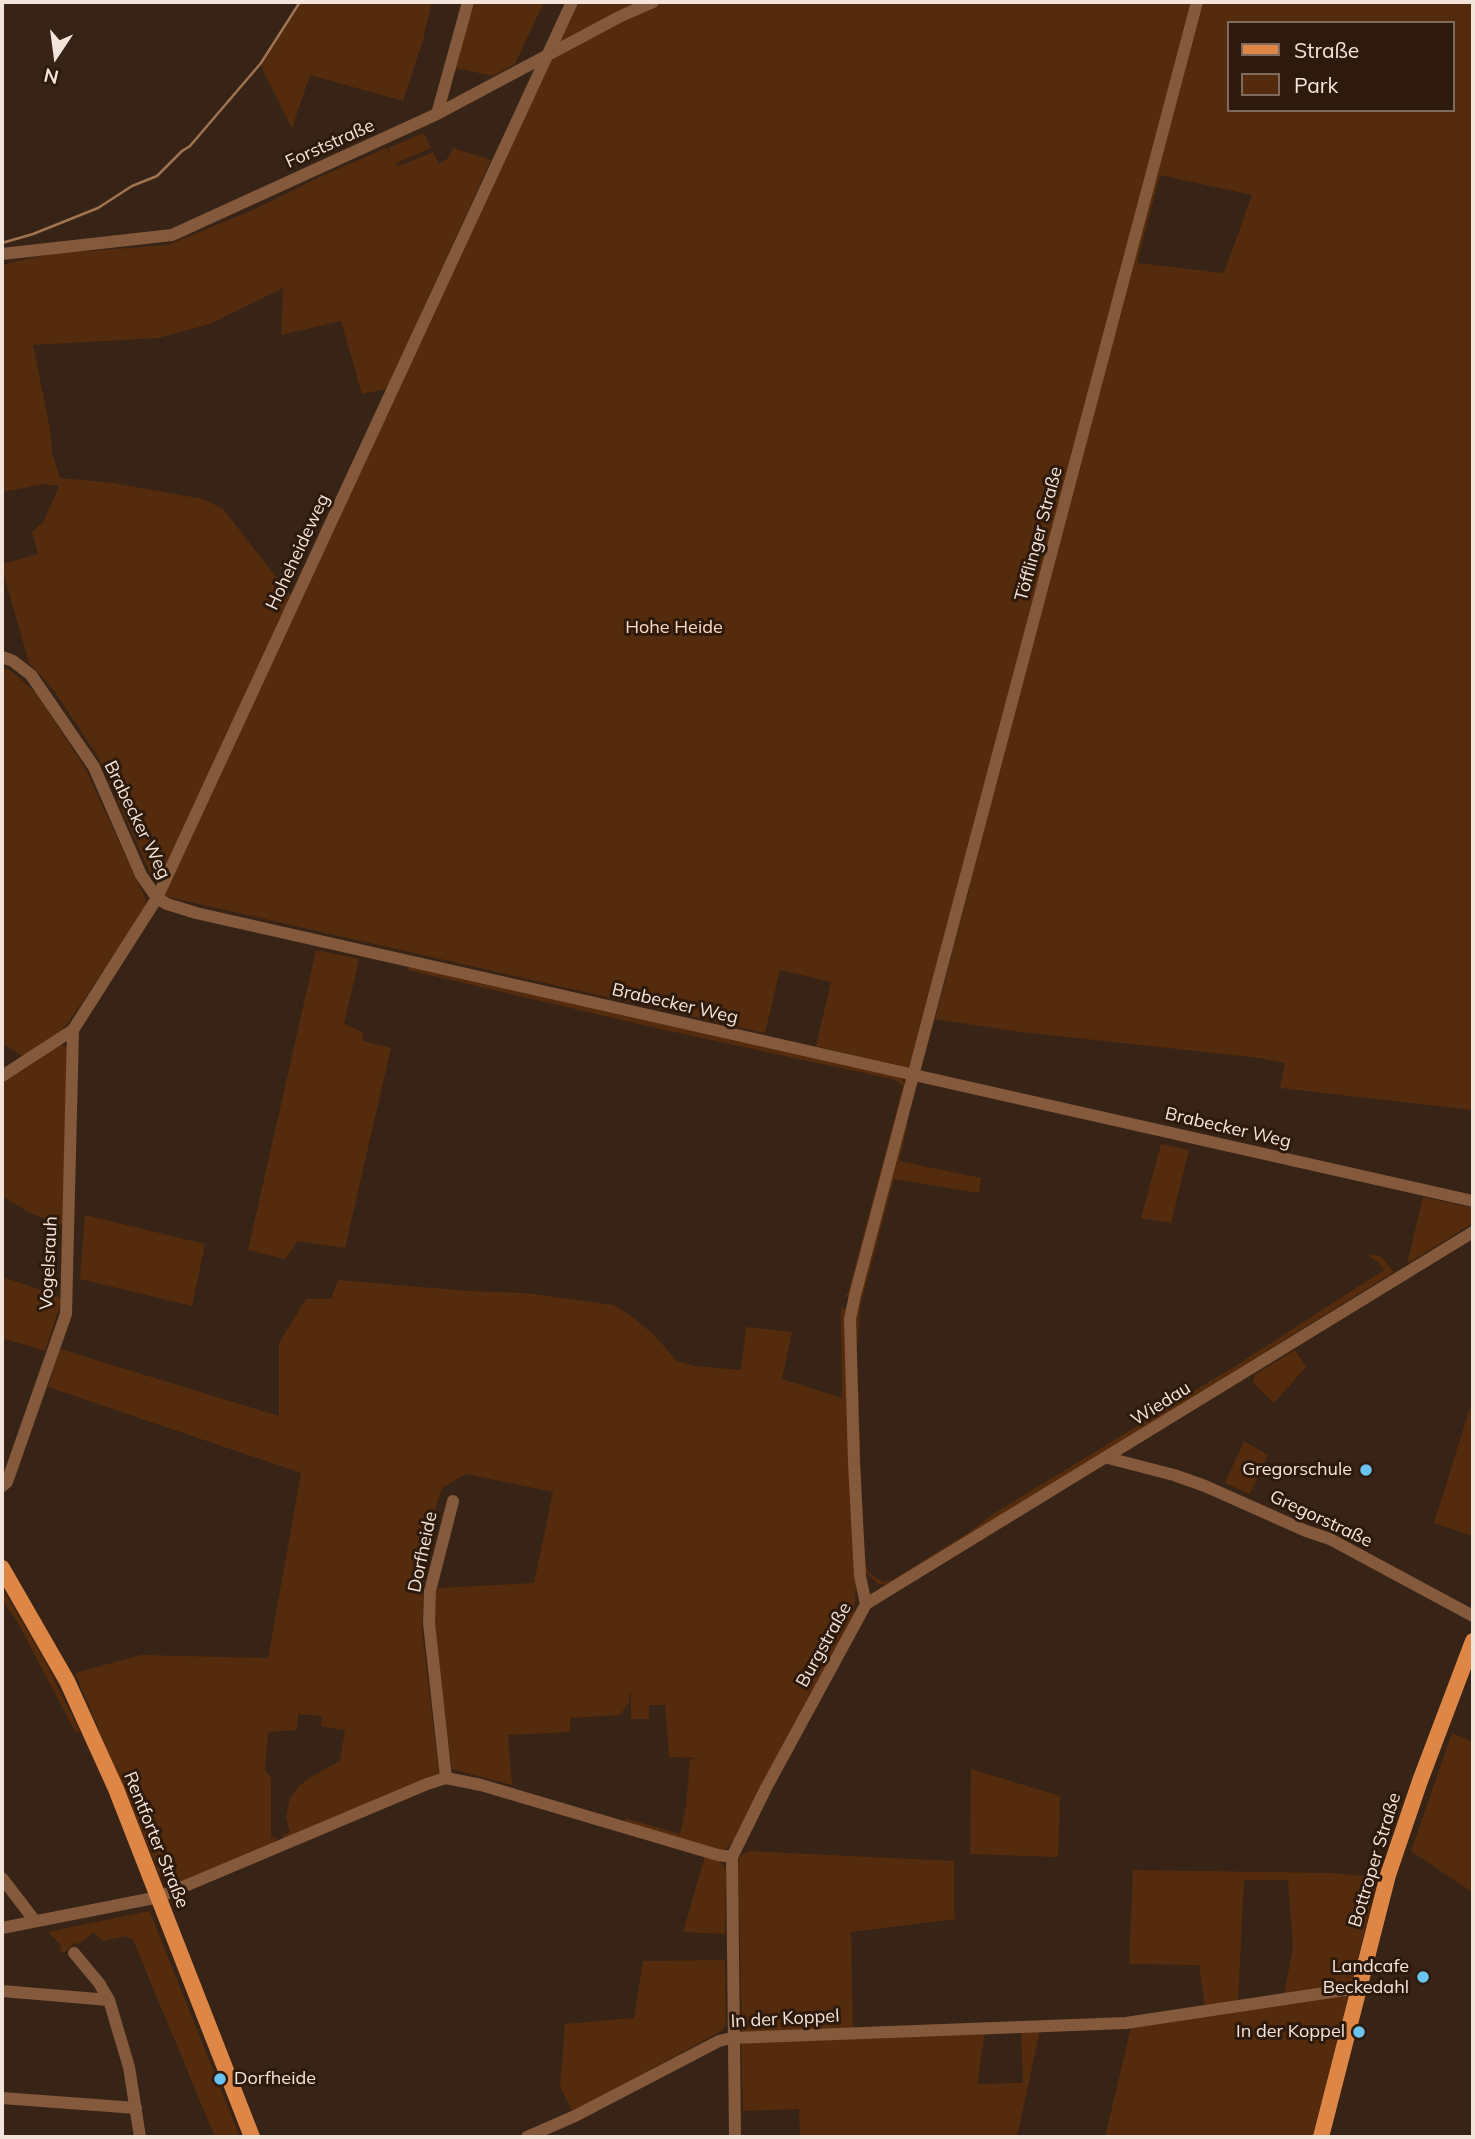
<!DOCTYPE html>
<html>
<head>
<meta charset="utf-8">
<style>
  body { margin:0 }
  #map { position:relative; width:1475px; height:2139px; overflow:hidden; background:#382416; font-family:Mulish,sans-serif }
  canvas { display:block }
  .frame { position:absolute; inset:0; border:4px solid #f3e5dc; pointer-events:none }
  .legend { position:absolute; left:1227px; top:21px; width:228px; height:91px; box-sizing:border-box; background:#2e1a0c; border:2px solid #7d6b5f; margin:0; padding:9px 12px; list-style:none; font-size:21px; color:#f3e5dc }
  .legend li { display:flex; align-items:center; gap:14px; height:35px }
  .legend b { width:35px; border:2px solid #7d6b5f }
  .north { position:absolute; left:21px; top:21px; width:70px; height:70px; -webkit-text-stroke:5px #2e1a0c; paint-order:stroke; rotate:193deg; font-size:19px; font-weight:700; line-height:28px; text-align:center; color:#f3e5dc }
  .north::after { content:''; display:block; margin:auto; width:24px; height:32px; background:#f3e5dc; clip-path:polygon(50% 0,100% 100%,50% 72%,0 100%) }
</style>
</head>
<body>
<div id="map">
<canvas width="1475" height="2139"></canvas>
<div class="frame"></div>
<ul class="legend">
<li><b style="height:9px;background:#de8646"></b>Straße</li>
<li><b style="height:19px;background:#542b0c"></b>Park</li>
</ul>
<div class="north">N</div>
</div>
<script>
const context = document.querySelector('canvas').getContext('2d');
context.lineJoin = 'round';
function fillPath(path, color) {
  context.fillStyle = color;
  context.fill(path, 'evenodd');
}
function shape(rows) {
  const path = new Path2D();
  for (const r of rows) {
    path.moveTo(r[0], r[1]);
    for (let i = 2; i < r.length; i += 2) path.lineTo(r[i], r[i + 1]);
  }
  return path;
}
function trace(path, color, width, dash) {
  context.strokeStyle = color;
  context.lineWidth = width;
  context.lineCap = dash ? 'butt' : 'round';
  context.setLineDash(dash || []);
  context.stroke(path);
}
function drawText(font, color, halo, rows, align = 'center') {
  context.font = font + ' Mulish,sans-serif';
  context.lineWidth = 6;
  context.setLineDash([]);
  context.textBaseline = 'middle';
  context.strokeStyle = halo;
  context.fillStyle = color;
  for (const [text, x, y, turn = 0] of rows) {
    context.save();
    context.translate(x, y);
    context.rotate((+turn || 0) * Math.PI / 180);
    context.textAlign = isNaN(turn) ? turn : align;
    if (halo) context.strokeText(text, 0, 0);
    context.fillText(text, 0, 0);
    context.restore();
  }
}
const green = shape([
  [302,2,432,2,423,40,403,101,310,75,292,128,261,66],
  [472,2,544,2,515,64,493,76,456,68],
  [572,2,1473,2,1473,1110,1280,1088,1285,1063,1259,1058,1013,1031,935,1019,970,886,961,883,908,1068,816,1046,831,982,780,970,765,1033,164,896],
  [1228,23,1452,23,1452,110,1228,110],
  [1160,175,1252,195,1224,273,1137,263],
  [424,133,431,148,396,163,397,167,433,152,439,164,448,158,453,148,491,160,424,307,391,388,362,394,341,321,281,335,283,288,210,324,158,338,33,345,50,429,52,453,60,478,114,483,203,499,223,509,292,597,158,881,153,879,97,755,53,689,29,663,2,568,2,564,38,554,32,532,44,521,59,486,44,484,2,492,2,265,49,254,168,245,253,210,322,176,386,148,390,153,388,148],
  [2,667,11,671,36,693,85,768,146,900,144,910,68,1023,53,1038,31,1054,22,1056,2,1043],
  [316,950,359,959,344,1024,361,1031,363,1034,363,1041,391,1048,345,1248,298,1241,285,1259,248,1250],
  [409,965,901,1077,906,1086,850,1295,844,1297,848,1293,903,1086,896,1080,656,1028,408,970],
  [61,1045,68,1048,65,1226,32,1214,2,1196,2,1081],
  [905,1123,908,1124,899,1161,981,1178,979,1193,894,1179,860,1307,857,1350,863,1533,866,1567,870,1574,883,1582,892,1580,971,1531,993,1514,1232,1368,1384,1270,1378,1262,1365,1254,1380,1256,1394,1272,889,1585,878,1584,864,1570,854,1322],
  [1161,1144,1189,1150,1171,1223,1141,1218],
  [1423,1197,1473,1208,1473,1223,1407,1264],
  [85,1215,205,1244,192,1306,80,1279],
  [2,1277,50,1293,62,1299,45,1351,2,1338],
  [338,1280,469,1291,525,1293,614,1305,635,1319,654,1335,677,1361,694,1366,741,1370,746,1327,792,1332,782,1379,842,1398,841,1308,847,1310,849,1426,856,1586,854,1613,734,1841,727,1848,722,1850,626,1823,625,1818,680,1834,686,1807,690,1759,701,1758,669,1757,665,1705,649,1705,649,1719,631,1719,631,1694,629,1694,629,1702,620,1715,570,1718,570,1732,508,1735,512,1785,452,1769,434,1633,436,1593,438,1588,534,1583,553,1492,466,1474,442,1488,432,1519,424,1582,422,1630,439,1774,288,1838,284,1838,281,1836,290,1832,286,1817,290,1798,298,1787,309,1778,340,1761,345,1730,321,1726,322,1716,298,1714,297,1730,268,1732,265,1771,271,1777,271,1838,277,1837,275,1842,174,1885,161,1877,75,1673,141,1655,268,1658,301,1473,48,1387,60,1349,279,1416,279,1343,306,1299,331,1299],
  [1295,1350,1306,1367,1274,1403,1254,1384,1254,1375],
  [1473,1398,1473,1536,1434,1523],
  [1244,1441,1268,1455,1250,1494,1225,1483],
  [2,1588,43,1657,80,1732,76,1733,17,1621,2,1599],
  [1452,1733,1473,1742,1473,1893,1411,1851],
  [971,1769,1060,1796,1058,1857,970,1854],
  [748,1851,954,1861,954,1908,956,1919,851,1932,853,2030,742,2032,738,1865,739,1857],
  [705,1856,719,1860,726,1870,725,1934,683,1932],
  [1133,1870,1331,1873,1375,1877,1377,1881,1352,1981,1350,1983,1284,1994,1293,1948,1288,1880,1244,1880,1238,2002,1205,2007,1199,1965,1129,1964],
  [145,1912,150,1912,240,2137,215,2137,133,1940,126,1936,102,1941,94,1932,78,1945,75,1942,64,1953,60,1950,61,1945,48,1932],
  [725,1960,726,2023,723,2030,573,2112,560,2087,565,2024,634,2018,643,1961],
  [1346,1995,1349,1998,1314,2137,1105,2137,1131,2027],
  [1040,2030,1017,2137,800,2137,799,2109,743,2111,741,2042,985,2032,977,2084,1023,2083,1021,2031]
]);
const stream = shape([
  [2,243,33,234,98,208,132,186,157,176,182,151,190,146,261,63,300,2]
]);
const minor = shape([
  [437,114,468,2],
  [2,254,172,235,437,114,621,16,653,2],
  [2,657,13,661,31,675,94,767,141,875,157,898,167,904,196,913,1473,1201],
  [2,1076,73,1030,157,898,572,2],
  [1108,1458,1174,1475,1205,1486,1306,1531,1330,1539,1473,1616],
  [2,1486,7,1482,66,1314,73,1030],
  [866,1604,1473,1232],
  [446,1778,429,1623,430,1591,453,1501],
  [2,1878,35,1921],
  [2,1928,159,1897,427,1784,446,1778,481,1785,718,1855,732,1857],
  [74,1953,99,1983,109,2000,129,2067,140,2137],
  [2,1991,109,2000],
  [2,2098,136,2108],
  [527,2137,575,2116,719,2041,732,2038,1126,2023,1358,1988],
  [735,2137,732,1857,766,1788,866,1604,860,1576,854,1463,850,1319,855,1295,1197,2]
]);
const major = shape([
  [2,1568,67,1681,116,1789,252,2137],
  [1321,2137,1388,1875,1420,1781,1473,1641]
]);
const markers = [
  [1366,1470,7,"#6bc3f2"],
  [1423,1977,7,"#6bc3f2"],
  [1359,2032,7,"#6bc3f2"],
  [220,2079,7,"#6bc3f2"]
];
const streetNames = [
  ["Forststraße",330,144,-24],
  ["Töfflinger Straße",1039,534,-75],
  ["Hoheheideweg",298,552,-65],
  ["Brabecker Weg",137,820,64],
  ["Brabecker Weg",675,1004,13],
  ["Brabecker Weg",1228,1128,13],
  ["Vogelsrauh",49,1263,-87],
  ["Wiedau",1161,1404,-32],
  ["Gregorstraße",1321,1519,25],
  ["Dorfheide",423,1552,-78],
  ["Burgstraße",824,1645,-61],
  ["Rentforter Straße",156,1840,68],
  ["Bottroper Straße",1375,1860,-73],
  ["In der Koppel",785,2019,-3]
];
const parkNames = [
  ["Hohe Heide",674,628]
];
const poiNames = [
  ["Gregorschule",1352,1470],
  ["Landcafe",1409,1967],
  ["Beckedahl",1409,1988],
  ["In der Koppel",1345,2032],
  ["Dorfheide",234,2079,"left"]
];
fillPath(green, '#542b0c');
trace(stream, '#a07451', 2.5);
trace(minor, '#84593c', 12);
trace(major, '#de8646', 16);
for (const [x, y, r, color] of markers) {
  const dot = new Path2D();
  dot.arc(x, y, r, 0, 2 * Math.PI);
  context.fillStyle = color;
  context.fill(dot);
  trace(dot, '#2e1a0c', 2.5);
}
drawText('18px', '#f3e5dc', '#2e1a0c', streetNames);
drawText('18px', '#fdd9c2', '#2e1a0c', parkNames);
drawText('18px', '#f3e5dc', '#2e1a0c', poiNames, 'right');
</script>
</body>
</html>
